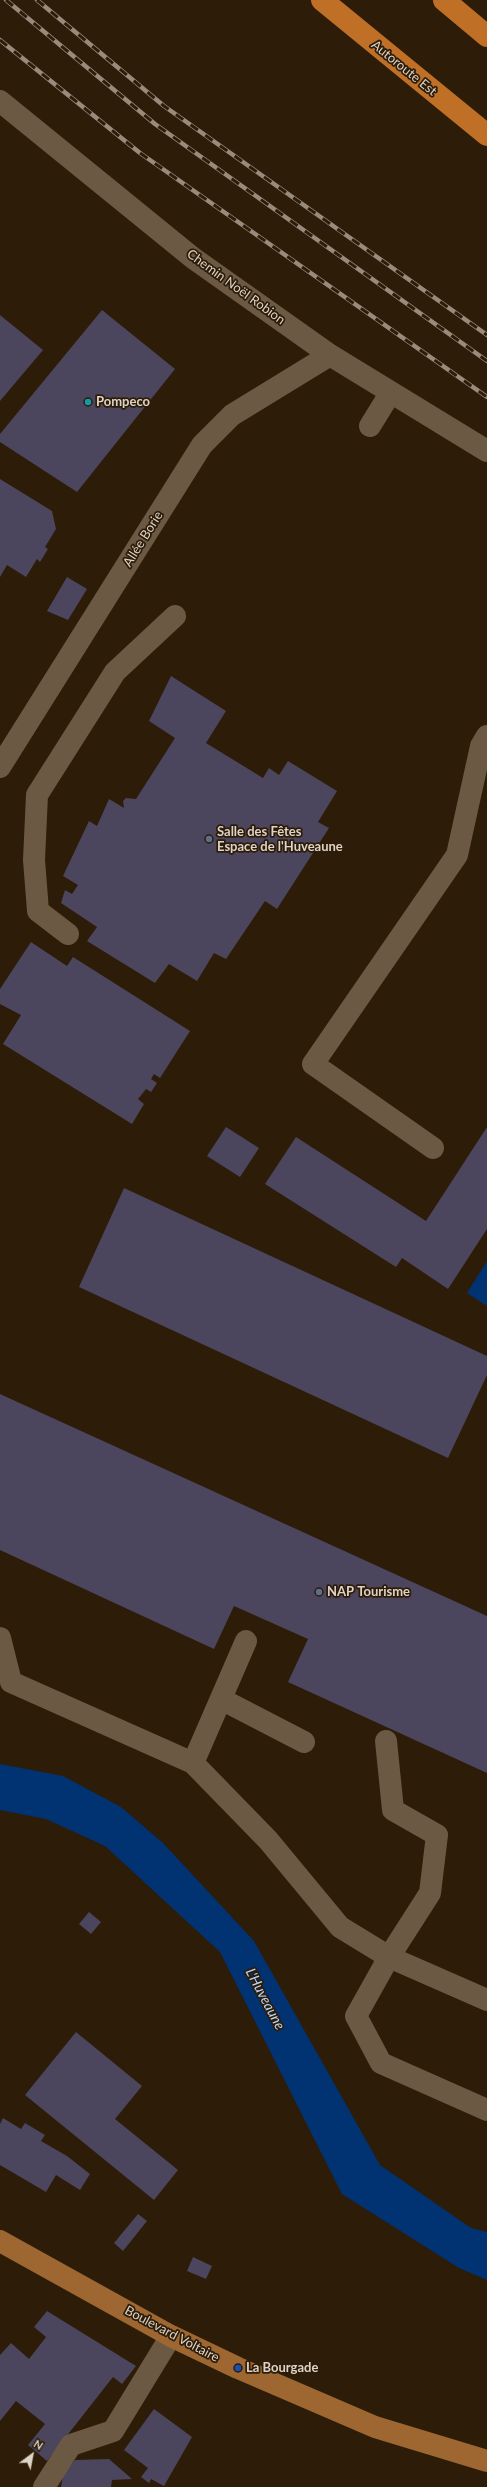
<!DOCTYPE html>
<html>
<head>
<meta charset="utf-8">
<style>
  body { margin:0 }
  #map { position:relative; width:487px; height:2487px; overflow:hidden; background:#2c1c08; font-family:Lato,sans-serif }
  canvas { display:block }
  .north { position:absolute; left:12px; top:2435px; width:40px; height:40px; -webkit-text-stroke:3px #2c1c08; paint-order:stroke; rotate:32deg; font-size:11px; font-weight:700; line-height:16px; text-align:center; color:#ded3c7 }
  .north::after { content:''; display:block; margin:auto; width:14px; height:18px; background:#ded3c7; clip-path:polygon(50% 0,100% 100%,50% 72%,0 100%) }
</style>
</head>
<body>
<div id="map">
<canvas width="487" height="2487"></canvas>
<div class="north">N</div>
</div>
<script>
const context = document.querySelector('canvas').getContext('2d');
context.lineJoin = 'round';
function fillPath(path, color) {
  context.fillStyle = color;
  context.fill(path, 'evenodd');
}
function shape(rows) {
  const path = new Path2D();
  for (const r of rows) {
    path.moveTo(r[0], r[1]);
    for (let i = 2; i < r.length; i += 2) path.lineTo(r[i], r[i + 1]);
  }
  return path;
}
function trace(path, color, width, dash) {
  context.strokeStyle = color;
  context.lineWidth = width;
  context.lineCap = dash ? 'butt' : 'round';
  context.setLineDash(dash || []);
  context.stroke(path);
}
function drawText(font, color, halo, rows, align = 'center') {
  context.font = font + ' Lato,sans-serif';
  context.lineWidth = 3.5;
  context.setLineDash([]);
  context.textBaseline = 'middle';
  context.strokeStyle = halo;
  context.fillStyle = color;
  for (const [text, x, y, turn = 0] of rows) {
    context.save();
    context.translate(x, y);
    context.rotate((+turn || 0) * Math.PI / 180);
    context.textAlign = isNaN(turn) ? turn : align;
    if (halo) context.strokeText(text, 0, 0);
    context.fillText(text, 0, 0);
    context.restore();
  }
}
const water = shape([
  [487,1261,487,1306,467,1293],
  [0,1764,63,1776,121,1807,163,1843,254,1941,380,2165,471,2228,487,2232,487,2280,459,2268,342,2194,220,1952,105,1846,46,1819,0,1810]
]);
const building = shape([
  [102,310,175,369,77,492,0,442,0,434],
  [0,315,43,350,0,401],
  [0,479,52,511,56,529,45,547,48,549,40,562,37,559,26,577,7,565,0,577],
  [67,577,87,589,68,620,47,611],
  [171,676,226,711,206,743,263,778,269,768,279,775,288,761,337,791,318,822,329,828,277,909,265,901,226,959,214,953,197,981,169,964,155,983,87,941,97,927,61,903,65,890,72,894,78,885,63,876,89,821,97,826,109,799,124,808,123,801,126,798,136,799,175,738,149,721],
  [31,942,67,966,73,957,190,1031,160,1078,154,1074,151,1079,157,1083,151,1092,146,1089,138,1099,144,1104,132,1124,3,1044,21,1015,0,1004,0,989],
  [226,1127,259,1148,240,1177,207,1156],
  [487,1127,487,1229,448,1289,402,1258,396,1267,265,1184,296,1137,426,1221],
  [124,1188,487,1356,487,1375,448,1458,79,1287],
  [0,1394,487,1616,487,1773,288,1682,308,1639,234,1606,214,1649,0,1550],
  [89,1912,101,1922,91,1934,79,1924],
  [76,2032,142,2086,115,2119,178,2170,154,2200,25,2095],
  [3,2118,21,2129,25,2123,45,2135,41,2141,67,2156,90,2174,80,2190,56,2175,46,2192,0,2165,0,2124],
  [138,2214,147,2221,123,2251,114,2243],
  [193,2257,212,2266,206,2279,187,2271],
  [47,2311,136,2366,122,2384,113,2377,47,2461,28,2445,45,2424,16,2401,0,2421,0,2355,11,2343,29,2359,46,2337,34,2327],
  [154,2409,192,2437,164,2486,151,2479,149,2483,141,2477,148,2468,124,2450],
  [109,2459,132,2479,112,2480,111,2487,61,2487,63,2475,75,2460]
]);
const minor = shape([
  [0,101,193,258,330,355,487,451],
  [370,426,391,392],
  [0,767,202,445,232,415,330,355],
  [68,934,38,911,34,860,37,795,115,672,175,616],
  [433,1148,313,1064,457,855,481,746,487,736],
  [0,1638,11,1682,193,1763,268,1840,340,1927,389,1957,487,2000],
  [221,1699,304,1742],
  [386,1741,393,1810,437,1835,430,1893,389,1957,356,2016,381,2063,487,2110],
  [193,1763,246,1641],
  [44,2487,71,2445,113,2431,171,2336]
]);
const major = shape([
  [0,2241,171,2336,238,2368,375,2427,487,2461]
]);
const highway = shape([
  [322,0,487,135],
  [444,0,487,36]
]);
const rail = shape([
  [6,0,155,124,487,361],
  [37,0,164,106,487,335],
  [0,40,140,153,487,397]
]);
const markers = [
  [88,402,4,"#0f9aa8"],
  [209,839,4,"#5c6f8a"],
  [319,1592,4,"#5c6f8a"],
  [238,2368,4,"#1a4fb4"]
];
const streetNames = [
  ["Autoroute Est",404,68,39],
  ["Chemin Noël Robion",236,287,36],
  ["Allée Borie",143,539,-58],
  ["Boulevard Voltaire",172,2334,28]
];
const poiNames = [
  ["Pompeco",96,402],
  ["Salle des Fêtes",217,832],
  ["Espace de l'Huveaune",217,847],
  ["NAP Tourisme",327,1592],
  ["La Bourgade",246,2368]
];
const waterNames = [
  ["L'Huveaune",265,1999,62]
];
fillPath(water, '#013373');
fillPath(building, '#4b465e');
trace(minor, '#6c5944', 22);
trace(major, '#9e6732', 22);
trace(highway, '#c07026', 22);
trace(rail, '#988b7c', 4.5);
trace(rail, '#2c1c08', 3, [9]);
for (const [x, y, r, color] of markers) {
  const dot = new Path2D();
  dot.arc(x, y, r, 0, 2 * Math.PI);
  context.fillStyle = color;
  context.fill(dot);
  trace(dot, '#2c1c08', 1.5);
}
drawText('13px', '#ded3c7', '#2c1c08', streetNames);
drawText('bold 13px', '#ded3c7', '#2c1c08', poiNames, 'left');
drawText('italic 14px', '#bbd5fc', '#2c1c08', waterNames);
</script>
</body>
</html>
